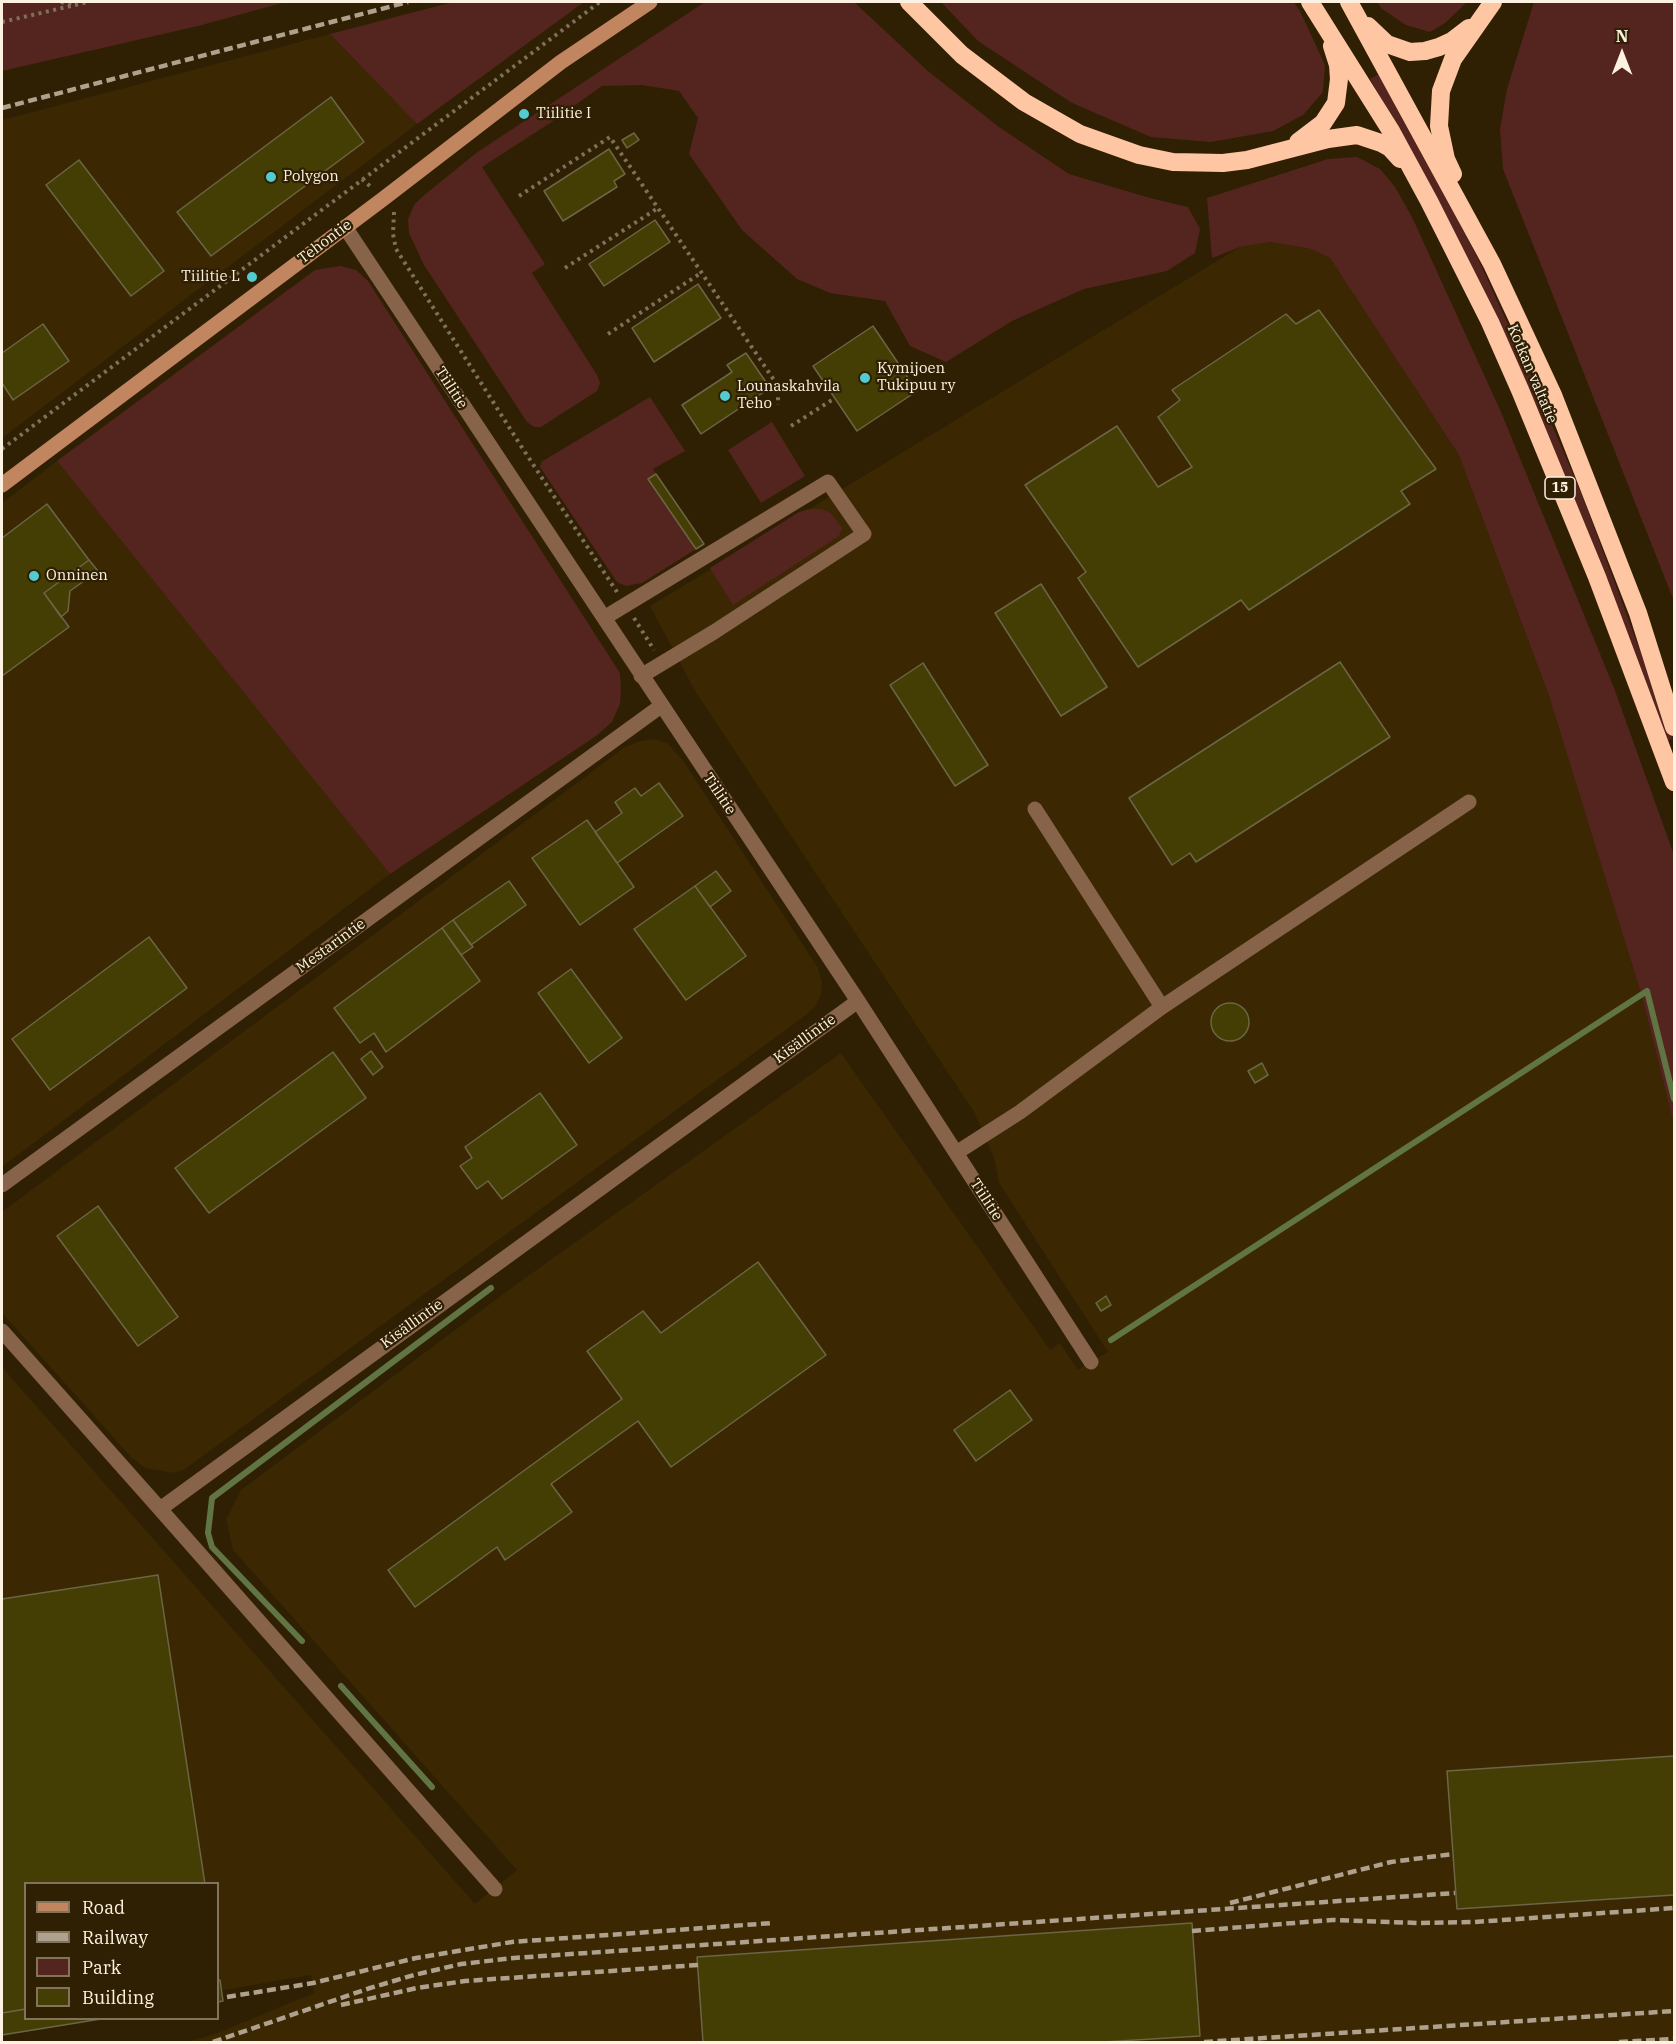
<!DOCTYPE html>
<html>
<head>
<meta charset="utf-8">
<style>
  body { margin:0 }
  #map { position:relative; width:1676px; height:2044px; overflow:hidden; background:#2f1f03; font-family:"IBM Plex Serif",serif }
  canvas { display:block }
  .frame { position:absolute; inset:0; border:3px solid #fdf2e2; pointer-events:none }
  .legend { position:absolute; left:24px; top:1882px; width:195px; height:138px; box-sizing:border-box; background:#2f1f03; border:2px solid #81735c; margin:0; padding:8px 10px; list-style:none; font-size:18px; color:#fdf2e2 }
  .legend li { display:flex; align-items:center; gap:12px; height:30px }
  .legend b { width:30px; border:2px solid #81735c }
  .north { position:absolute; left:1592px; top:24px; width:60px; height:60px; -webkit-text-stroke:4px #2f1f03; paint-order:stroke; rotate:0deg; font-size:16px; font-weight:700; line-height:24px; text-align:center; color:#fdf2e2 }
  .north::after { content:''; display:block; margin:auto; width:21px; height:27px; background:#fdf2e2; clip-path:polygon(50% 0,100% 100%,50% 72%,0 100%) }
</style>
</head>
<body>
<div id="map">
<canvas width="1676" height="2044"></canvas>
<div class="frame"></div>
<ul class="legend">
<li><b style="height:8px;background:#c1865f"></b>Road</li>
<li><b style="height:8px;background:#aea18d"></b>Railway</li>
<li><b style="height:16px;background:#54251e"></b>Park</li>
<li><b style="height:16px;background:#453e04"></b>Building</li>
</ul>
<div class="north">N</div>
</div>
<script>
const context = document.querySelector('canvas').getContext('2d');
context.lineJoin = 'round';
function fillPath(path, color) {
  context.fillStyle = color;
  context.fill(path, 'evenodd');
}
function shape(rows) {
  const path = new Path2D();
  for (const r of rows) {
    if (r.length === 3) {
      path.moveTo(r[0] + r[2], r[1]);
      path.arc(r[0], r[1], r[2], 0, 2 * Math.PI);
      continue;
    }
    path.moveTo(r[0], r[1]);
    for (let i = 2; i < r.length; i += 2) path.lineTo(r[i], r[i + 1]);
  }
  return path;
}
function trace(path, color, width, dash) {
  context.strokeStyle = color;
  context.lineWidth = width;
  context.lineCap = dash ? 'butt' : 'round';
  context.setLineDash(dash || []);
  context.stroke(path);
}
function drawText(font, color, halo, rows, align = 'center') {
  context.font = font + ' "IBM Plex Serif",serif';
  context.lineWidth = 4.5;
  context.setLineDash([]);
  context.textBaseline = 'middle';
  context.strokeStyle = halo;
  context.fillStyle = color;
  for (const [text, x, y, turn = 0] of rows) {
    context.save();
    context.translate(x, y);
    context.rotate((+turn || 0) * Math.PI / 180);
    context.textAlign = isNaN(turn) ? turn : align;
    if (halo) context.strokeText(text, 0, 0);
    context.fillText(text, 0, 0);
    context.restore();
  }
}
const built = shape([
  [330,34,417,124,2,438,2,120],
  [1271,242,1311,249,1330,258,1459,455,1549,696,1643,1000,1674,1125,1674,2042,188,2042,215,2034,314,1993,311,1975,218,1991,218,1884,26,1884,26,2018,47,2019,2,2026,2,1367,475,1904,517,1870,233,1550,226,1519,241,1490,518,1283,841,1053,1050,1350,1060,1343,1078,1370,1108,1352,999,1183,994,1157,974,1112,695,691,650,606,1240,247],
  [57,461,390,874,2,1167,2,503],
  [654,739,667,743,682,759,818,968,822,982,821,994,815,1007,802,1018,185,1469,174,1473,145,1468,131,1457,2,1313,2,1212,625,747,640,741]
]);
const green = shape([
  [2,2,286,2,198,26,2,71],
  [453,2,584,2,417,124,330,34],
  [705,2,854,2,929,72,999,127,1069,174,1150,198,1188,207,1200,229,1195,253,1167,271,1084,289,1012,321,946,362,910,346,885,301,830,293,797,279,742,230,689,154,698,118,679,91,642,85,602,86,550,123,482,167,545,264,532,273,597,375,600,383,597,391,541,427,534,427,527,422,424,265,409,233,408,219,414,205,422,197,476,153],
  [941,2,1294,2,1300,11,1325,65,1323,92,1303,115,1273,131,1211,142,1151,137,1072,103,978,41],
  [1377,2,1467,2,1445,23,1430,32,1406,25,1382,9],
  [1534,2,1674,2,1674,601,1503,169,1500,129,1507,89],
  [1379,74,1438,181,1479,261,1522,355,1582,495,1673,739,1666,741,1430,186,1370,79],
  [1357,157,1380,169,1395,187,1412,217,1501,412,1614,688,1674,855,1674,1125,1643,1000,1549,696,1459,455,1330,258,1311,249,1271,242,1240,247,1212,258,1207,198,1328,159],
  [340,266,356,270,368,281,620,673,621,690,620,704,612,722,596,736,390,874,57,461,315,270],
  [650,397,685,451,653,469,656,474,648,479,696,549,642,583,626,586,617,582,540,467,541,462],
  [772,422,805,476,761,503,728,450],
  [809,509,822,509,831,513,842,528,839,536,733,605,710,568,799,512]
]);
const stream = shape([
  [1111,1340,1647,991,1674,1099],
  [302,1641,212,1547,208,1533,212,1498,491,1288],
  [341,1686,432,1787]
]);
const building = shape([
  [331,97,364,142,211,256,177,212,331,97],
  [634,133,639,140,627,148,622,140,634,133],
  [609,149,625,174,614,181,617,187,563,221,544,191,609,149],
  [79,160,164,271,131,296,46,185,79,160],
  [655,220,670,242,604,286,589,264,655,220],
  [698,284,721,318,654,362,632,328,698,284],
  [1319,310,1436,469,1401,491,1410,504,1249,610,1241,600,1138,667,1078,578,1086,572,1025,485,1117,426,1158,487,1192,467,1158,417,1180,400,1172,390,1286,314,1296,324,1319,310],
  [43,324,69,361,13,400,2,383,2,353,43,324],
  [873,326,917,391,857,431,813,366,873,326],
  [746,353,770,388,701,434,682,405,732,372,727,365,746,353],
  [656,474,704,544,696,549,648,479,656,474],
  [47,504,89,560,44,593,69,627,2,676,2,538,47,504],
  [89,560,98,571,70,591,68,611,61,617,44,593,89,560],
  [1041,584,1107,687,1061,716,995,613,1041,584],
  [1340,662,1390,737,1196,862,1190,853,1172,865,1129,798,1340,662],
  [923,663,988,765,955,786,890,685,923,663],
  [659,783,683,816,617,863,595,832,622,813,615,802,635,788,641,796,659,783],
  [587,820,634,887,580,925,532,858,587,820],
  [716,871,731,891,710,907,695,886,716,871],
  [509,881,526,905,471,945,453,920,509,881],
  [695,886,746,956,686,1000,634,929,695,886],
  [453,920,473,947,461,955,442,928,453,920],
  [442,928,480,981,386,1052,374,1033,360,1043,334,1008,442,928],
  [149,937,187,988,50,1090,12,1039,149,937],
  [571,969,622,1038,589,1063,538,993,571,969],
  [1230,1022,19],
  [371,1051,383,1067,373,1075,361,1059,371,1051],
  [333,1052,366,1098,209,1213,175,1168,333,1052],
  [1262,1063,1268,1075,1255,1083,1248,1071,1262,1063],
  [540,1093,577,1145,502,1199,488,1181,477,1189,460,1166,472,1158,465,1147,540,1093],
  [98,1206,178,1317,138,1346,57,1236,98,1206],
  [758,1262,826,1355,671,1467,638,1421,551,1484,572,1512,505,1560,497,1547,415,1607,388,1570,622,1399,587,1351,643,1311,661,1333,758,1262],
  [1106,1296,1111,1305,1101,1311,1096,1303,1106,1296],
  [1010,1390,1032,1420,976,1461,954,1430,1010,1390],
  [158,1575,205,1884,26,1884,26,2009,2,2013,2,1599,158,1575],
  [1674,1756,1674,1895,1457,1909,1447,1771,1674,1756],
  [1192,1923,1200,2036,1104,2042,703,2042,697,1957,1192,1923],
  [218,1980,220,1980,223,2001,218,2002,218,1980],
  [26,2009,26,2018,107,2018,2,2035,2,2013,26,2009]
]);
const path = shape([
  [61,2,73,5],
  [2,22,88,2],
  [362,179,373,189],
  [519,196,610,137,778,386,778,405],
  [394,212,393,234,396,249,521,446,617,592],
  [565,268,658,208],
  [608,334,701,273],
  [791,426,835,398],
  [2,449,600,2],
  [634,618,654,650]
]);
const street = shape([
  [345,227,858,1001,1091,1362],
  [604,618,828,482,864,534,714,632,641,676],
  [1035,809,1162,1007],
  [956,1153,1020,1112,1162,1007,1469,802],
  [2,1185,661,706],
  [2,1331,160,1509,858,1001],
  [160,1509,495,1889]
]);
const secondary = shape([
  [2,485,383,199,561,62,650,2]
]);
const highway = shape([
  [909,2,962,55,1024,102,1080,134,1139,155,1173,162,1223,163,1247,160,1328,139,1357,135,1381,143,1390,148,1400,159],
  [1310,2,1391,131,1429,201,1490,322,1520,390,1597,577,1674,782],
  [1349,2,1492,264,1553,395,1638,613,1674,727],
  [1368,26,1387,44,1410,52,1425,51,1439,47,1452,41,1469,28],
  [1298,142,1323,123,1336,103,1339,79,1338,65,1332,46],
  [1453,174,1446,159,1439,126,1441,91,1453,59,1493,2]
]);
const rail = shape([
  [2,108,408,2],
  [1230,1903,1391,1862,1453,1854],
  [1192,1931,1332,1920,1419,1923,1475,1922,1674,1908],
  [227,1997,313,1983,416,1958,512,1942,772,1923],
  [341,2005,417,1988,465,1981,698,1965],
  [213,2042,370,1988,414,1975,461,1964,514,1958,1455,1893],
  [1204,2042,1674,2011],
  [1619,2042,1674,2039]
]);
const markers = [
  [524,114,6,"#52ccd1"],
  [271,177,6,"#52ccd1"],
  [252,277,6,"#52ccd1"],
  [865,378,6,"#52ccd1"],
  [725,396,6,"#52ccd1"],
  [34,576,6,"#52ccd1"]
];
const shields = [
  [1560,488,30]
];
const shieldNames = [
  ["15",1560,488]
];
const poiNames = [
  ["Tiilitie I",536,114],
  ["Polygon",283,177],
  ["Tiilitie L",240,277,"right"],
  ["Kymijoen",877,369],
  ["Tukipuu ry",877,386],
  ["Lounaskahvila",737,387],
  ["Teho",737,404],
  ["Onninen",46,576]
];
const streetNames = [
  ["Tehontie",325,242,-37],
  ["Kotkan valtatie",1532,374,67],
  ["Tiilitie",451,388,57],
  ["Tiilitie",719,794,56],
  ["Mestarintie",331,946,-36],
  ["Kisällintie",805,1039,-36],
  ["Tiilitie",986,1200,57],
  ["Kisällintie",412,1324,-36]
];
fillPath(built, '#3b2702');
fillPath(green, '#54251e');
trace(stream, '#617444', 6);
fillPath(building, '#453e04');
trace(building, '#6a6646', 1.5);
trace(path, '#7e7059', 4, [3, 4.5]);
trace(street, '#87634a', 15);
trace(secondary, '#c1865f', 15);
trace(highway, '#fec6a2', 18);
trace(rail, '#aea18d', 4.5, [9, 4.5]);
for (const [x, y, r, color] of markers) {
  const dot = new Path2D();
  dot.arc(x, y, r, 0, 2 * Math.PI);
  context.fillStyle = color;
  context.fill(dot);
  trace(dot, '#2f1f03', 2);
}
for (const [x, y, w] of shields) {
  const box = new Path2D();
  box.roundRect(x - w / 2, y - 11, w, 22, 4.5);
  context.fillStyle = '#2f1f03';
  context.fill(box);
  trace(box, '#fdf2e2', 1.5);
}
drawText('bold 14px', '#fdf2e2', null, shieldNames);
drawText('15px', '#fdf2e2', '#2f1f03', poiNames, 'left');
drawText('15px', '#fdf2e2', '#2f1f03', streetNames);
</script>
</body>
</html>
